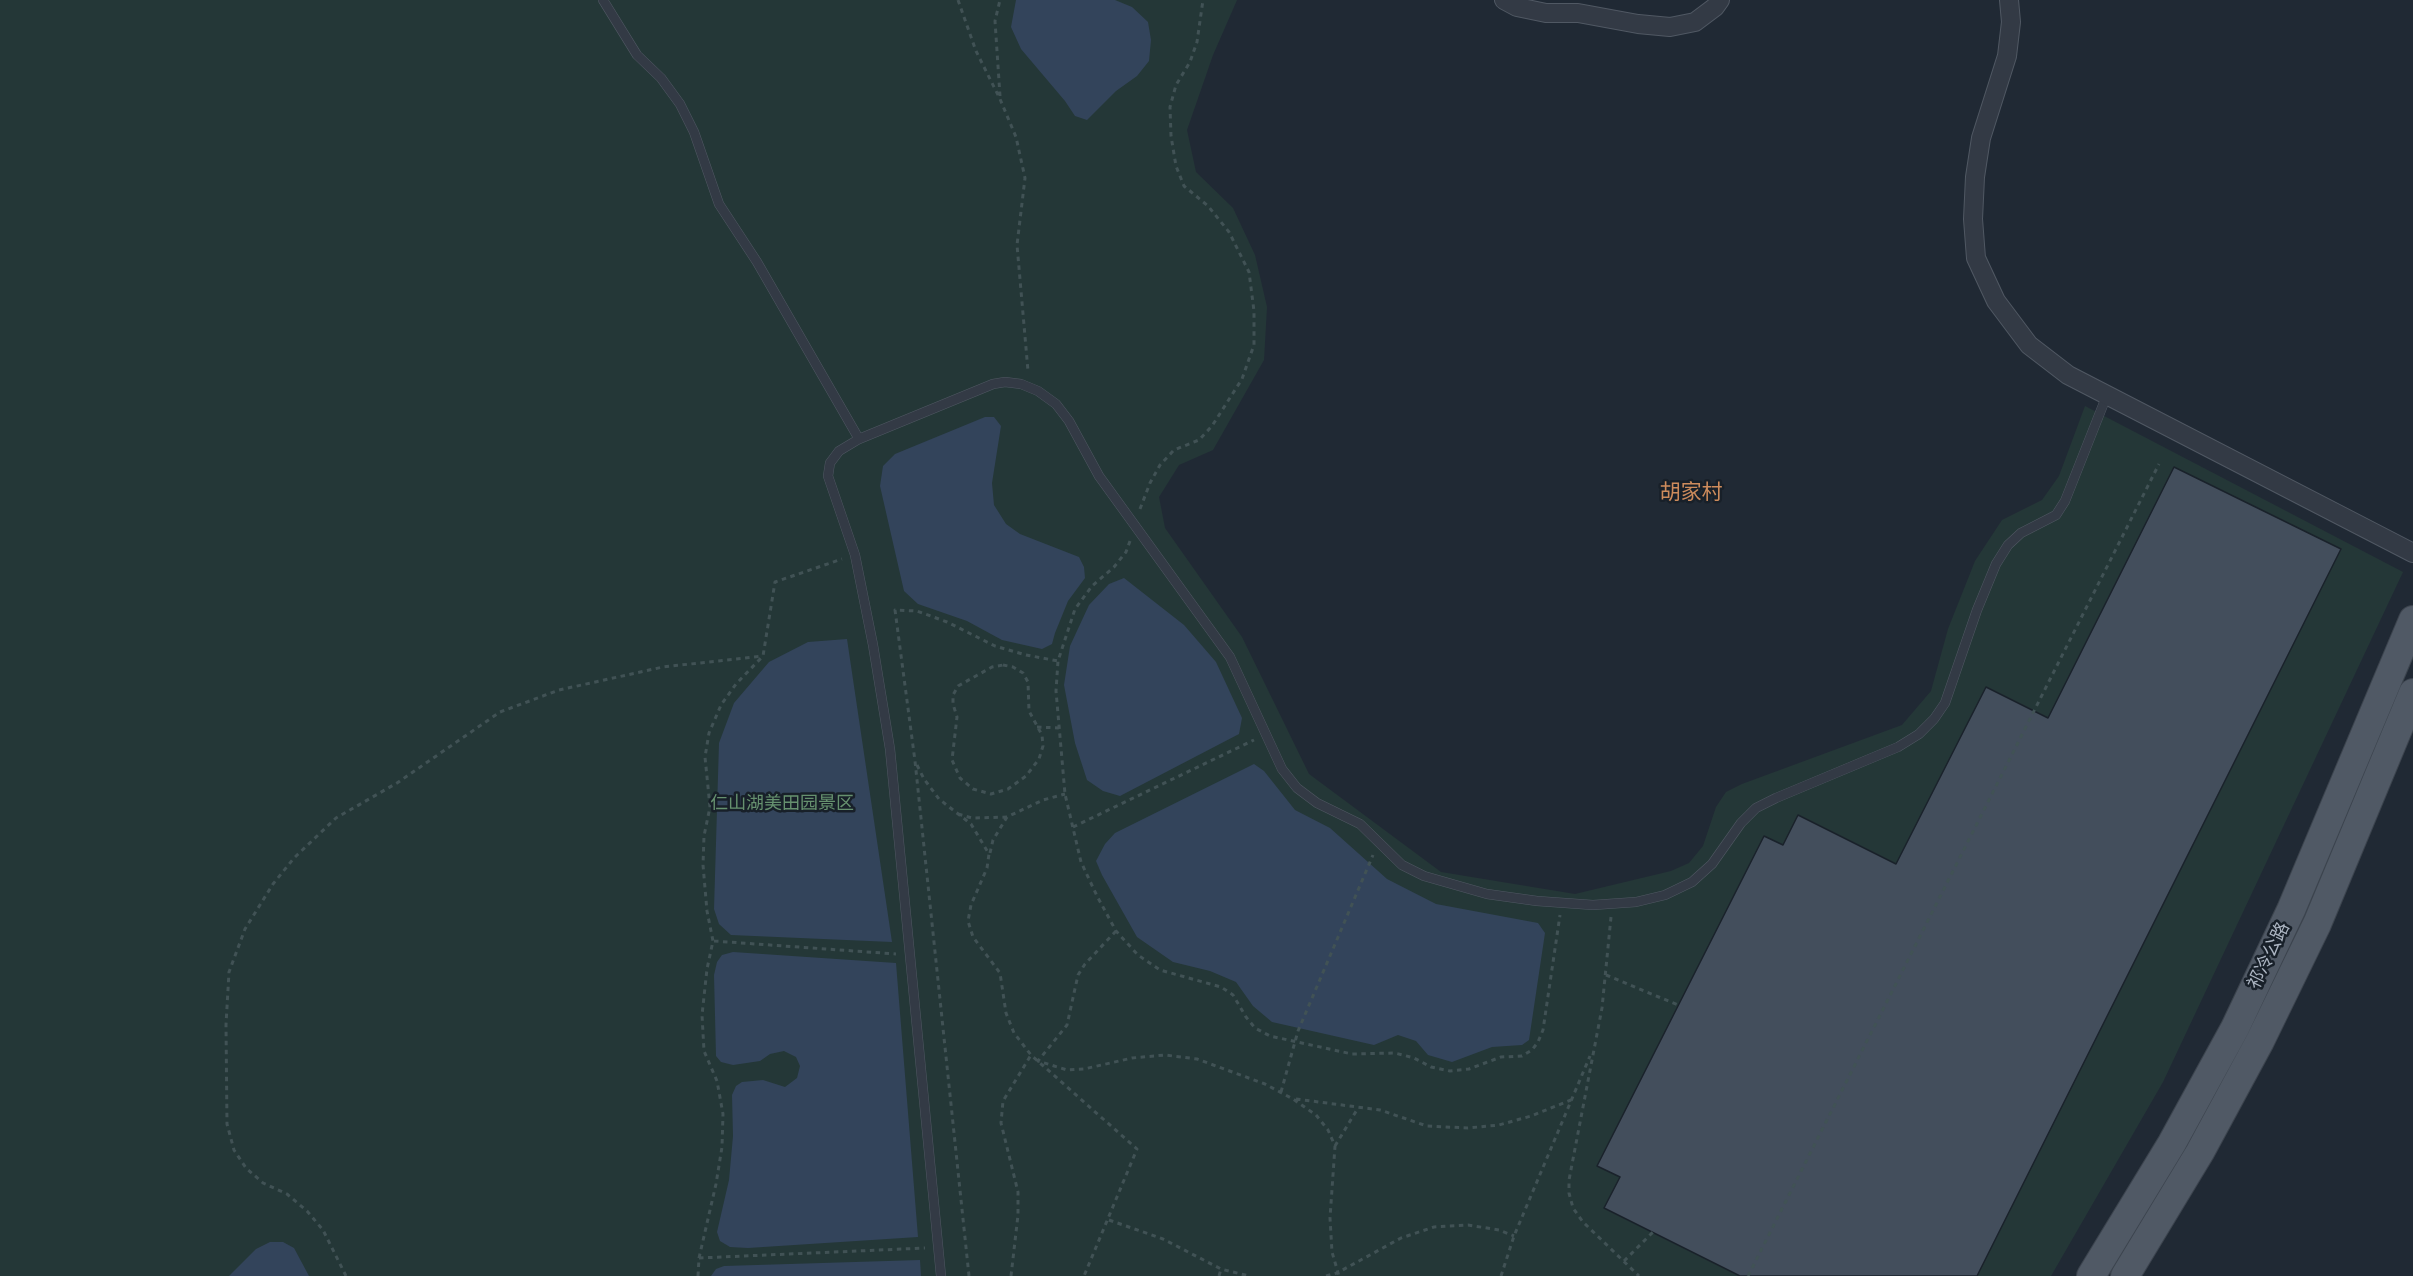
<!DOCTYPE html>
<html>
<head>
<meta charset="utf-8">
<style>
  body { margin:0 }
  canvas { display:block; background:#202934 }
</style>
</head>
<body>
<canvas width="2413" height="1276"></canvas>
<script>
const context = document.querySelector('canvas').getContext('2d');
context.lineJoin = 'round';
function fillPath(path, color) {
  context.fillStyle = color;
  context.fill(path, 'evenodd');
}
function shape(rows) {
  const path = new Path2D();
  for (const r of rows) {
    path.moveTo(r[0], r[1]);
    for (let i = 2; i < r.length; i += 2) path.lineTo(r[i], r[i + 1]);
  }
  return path;
}
function trace(path, color, width, dash) {
  context.strokeStyle = color;
  context.lineWidth = width;
  context.lineCap = dash ? 'butt' : 'round';
  context.setLineDash(dash || []);
  context.stroke(path);
}
function drawText(font, color, halo, rows, align = 'center') {
  context.font = font + ' "Noto Sans","Noto Sans SC",sans-serif';
  context.lineWidth = 5;
  context.setLineDash([]);
  context.textBaseline = 'middle';
  context.strokeStyle = halo;
  context.fillStyle = color;
  for (const [text, x, y, turn = 0] of rows) {
    context.save();
    context.translate(x, y);
    context.rotate((+turn || 0) * Math.PI / 180);
    context.textAlign = isNaN(turn) ? turn : align;
    if (halo) context.strokeText(text, 0, 0);
    context.fillText(text, 0, 0);
    context.restore();
  }
}
const green = shape([
  [0,0,1237,0,1213,55,1187,130,1196,172,1233,208,1255,255,1267,307,1264,360,1213,450,1179,465,1159,497,1165,528,1242,637,1309,774,1441,872,1575,894,1671,871,1689,863,1703,846,1716,807,1726,792,1742,784,1902,725,1931,691,1948,629,1975,561,2002,520,2042,500,2059,476,2085,406,2403,572,2163,1082,2051,1276,0,1276]
]);
const water = shape([
  [1016,0,1115,0,1132,7,1148,22,1151,40,1149,61,1137,76,1116,91,1087,120,1075,116,1065,101,1021,49,1011,27],
  [985,417,994,417,1001,426,992,483,994,505,1006,524,1020,534,1079,557,1084,567,1085,578,1068,601,1055,633,1052,644,1042,649,1002,640,967,621,918,604,904,591,880,486,883,466,895,454],
  [1124,578,1184,625,1216,662,1242,718,1239,734,1120,796,1103,791,1087,780,1075,743,1064,685,1070,646,1089,605,1109,584],
  [847,639,892,942,731,935,719,924,714,909,719,743,734,703,769,662,808,642],
  [1254,764,1264,771,1295,810,1330,828,1387,879,1436,904,1538,923,1545,933,1529,1040,1522,1045,1492,1047,1452,1062,1428,1055,1416,1041,1398,1035,1374,1045,1272,1022,1253,1006,1236,982,1210,971,1173,962,1137,937,1102,875,1096,861,1105,844,1115,833],
  [733,952,896,963,918,1237,748,1248,730,1247,720,1241,717,1232,729,1180,733,1136,732,1095,736,1086,742,1082,763,1080,785,1087,797,1078,800,1066,796,1057,784,1051,770,1054,760,1061,733,1065,721,1062,716,1056,714,975,717,962,722,955],
  [270,1242,283,1242,294,1248,309,1276,229,1276,256,1249],
  [920,1260,921,1276,711,1276,716,1269,724,1266]
]);
const building = shape([
  [2174,467,2341,549,1977,1276,1740,1276,1604,1208,1620,1177,1597,1166,1764,836,1783,845,1798,815,1896,864,1986,687,2048,718,2174,467]
]);
const path = shape([
  [958,0,976,51,1000,99,1016,137,1025,178,1017,245,1028,371],
  [1000,96,995,21,1000,0],
  [1140,509,1150,483,1160,465,1174,450,1199,440,1212,426,1242,379,1254,345,1254,311,1249,272,1229,232,1208,206,1184,186,1176,166,1171,136,1170,107,1176,85,1190,62,1197,42,1203,0],
  [1130,541,1126,552,1114,567,1092,586,1075,609,1058,661,1056,691,1065,794,1081,862,1097,896,1116,931,1138,955,1160,970,1221,987,1233,995,1246,1017,1255,1028,1270,1036,1352,1054,1395,1053,1414,1058,1431,1067,1450,1071,1469,1069,1501,1057,1522,1056,1532,1050,1538,1042,1543,1030,1560,915],
  [1003,665,1013,667,1023,673,1028,682,1029,711,1042,735,1043,746,1039,759,1026,776,1008,789,991,794,973,789,960,778,952,760,957,717,953,704,953,695,958,686,992,667,1003,665],
  [1037,727,1059,728],
  [917,765,924,779,939,799,971,824,989,854,987,868,971,905,968,921,973,937,1000,973,1006,1013,1014,1033,1031,1055,1137,1149,1084,1276],
  [958,814,972,818,1007,817],
  [1073,827,1254,740],
  [990,853,993,840,1007,817,1043,800,1065,794],
  [1611,917,1602,1008,1569,1180,1569,1193,1573,1208,1583,1222,1639,1276],
  [1116,931,1085,964,1078,975,1067,1025,1038,1061,1067,1070,1084,1069,1132,1058,1165,1055,1197,1059,1265,1084,1293,1099,1316,1115,1328,1130,1335,1146,1330,1218,1332,1252,1339,1276],
  [714,941,896,954],
  [1606,975,1678,1005],
  [1281,1092,1298,1031,1373,855],
  [1296,1099,1380,1110,1427,1126,1468,1128,1499,1125,1531,1116,1571,1100],
  [1335,1146,1358,1108],
  [1109,1220,1163,1239,1221,1269,1249,1276],
  [699,1258,925,1248],
  [1624,1261,1653,1232],
  [346,1276,323,1230,307,1211,287,1194,263,1183,246,1168,234,1150,227,1124,226,1025,229,972,245,929,273,884,294,858,336,818,397,783,500,712,559,690,663,667,763,656],
  [698,1276,699,1258,716,1184,722,1147,723,1114,717,1081,704,1051,702,1015,707,969,713,941,707,911,703,865,704,836,710,807,705,757,709,733,721,705,736,684,763,656,775,582,842,559],
  [969,1276,915,761,895,610,917,611,947,622,995,646,1026,655,1058,661],
  [1011,1276,1018,1215,1018,1192,1001,1123,1003,1101,1031,1055],
  [1219,1276,1221,1269],
  [1326,1276,1337,1273,1401,1238,1434,1227,1468,1225,1499,1230,1514,1236],
  [1501,1276,1514,1236,1590,1056],
  [1748,1276,2159,464]
]);
const lane = shape([
  [603,0,637,55,661,78,680,104,694,132,719,204,757,262,859,439],
  [941,1276,890,749,873,645,855,555,828,476,830,463,839,451,859,439,993,384,1005,382,1021,384,1038,391,1056,404,1069,421,1099,476,1230,657,1282,769,1297,788,1317,803,1360,824,1402,865,1424,876,1487,894,1537,901,1593,905,1636,902,1665,895,1692,882,1712,864,1741,823,1756,808,1776,798,1898,747,1919,734,1934,719,1945,703,1977,610,1996,564,2008,545,2021,533,2056,515,2065,501,2107,395]
]);
const street = shape([
  [1504,0,1517,7,1546,13,1578,13,1638,24,1670,27,1695,22,1715,7,1720,0],
  [2009,0,2011,22,2007,56,1981,138,1975,177,1973,219,1976,258,1996,301,2029,345,2068,375,2413,553]
]);
const primary = shape([
  [2091,1276,2172,1143,2235,1028,2291,910,2413,620],
  [2125,1276,2200,1152,2260,1041,2317,924,2413,693]
]);
const parkNames = [
  ["仁山湖美田园景区",782,804]
];
const streetNames = [
  ["祁冷公路",2269,956,-64]
];
const quarterNames = [
  ["胡家村",1691,493]
];
fillPath(green, '#243737');
fillPath(water, '#33445b');
fillPath(building, '#434e5c');
trace(building, '#1a222b', 1.5);
trace(lane, '#505863', 10);
trace(street, '#505863', 20);
trace(primary, '#3c444e', 30);
trace(path, '#415255', 3, [4.5, 4.5]);
trace(lane, '#333a45', 9);
trace(street, '#333a45', 18);
trace(primary, '#505965', 28);
drawText('18px', '#66916f', '#182029', parkNames);
drawText('18px', '#acb5c2', '#182029', streetNames);
drawText('21px', '#cd8b5c', '#182029', quarterNames);
</script>
</body>
</html>
